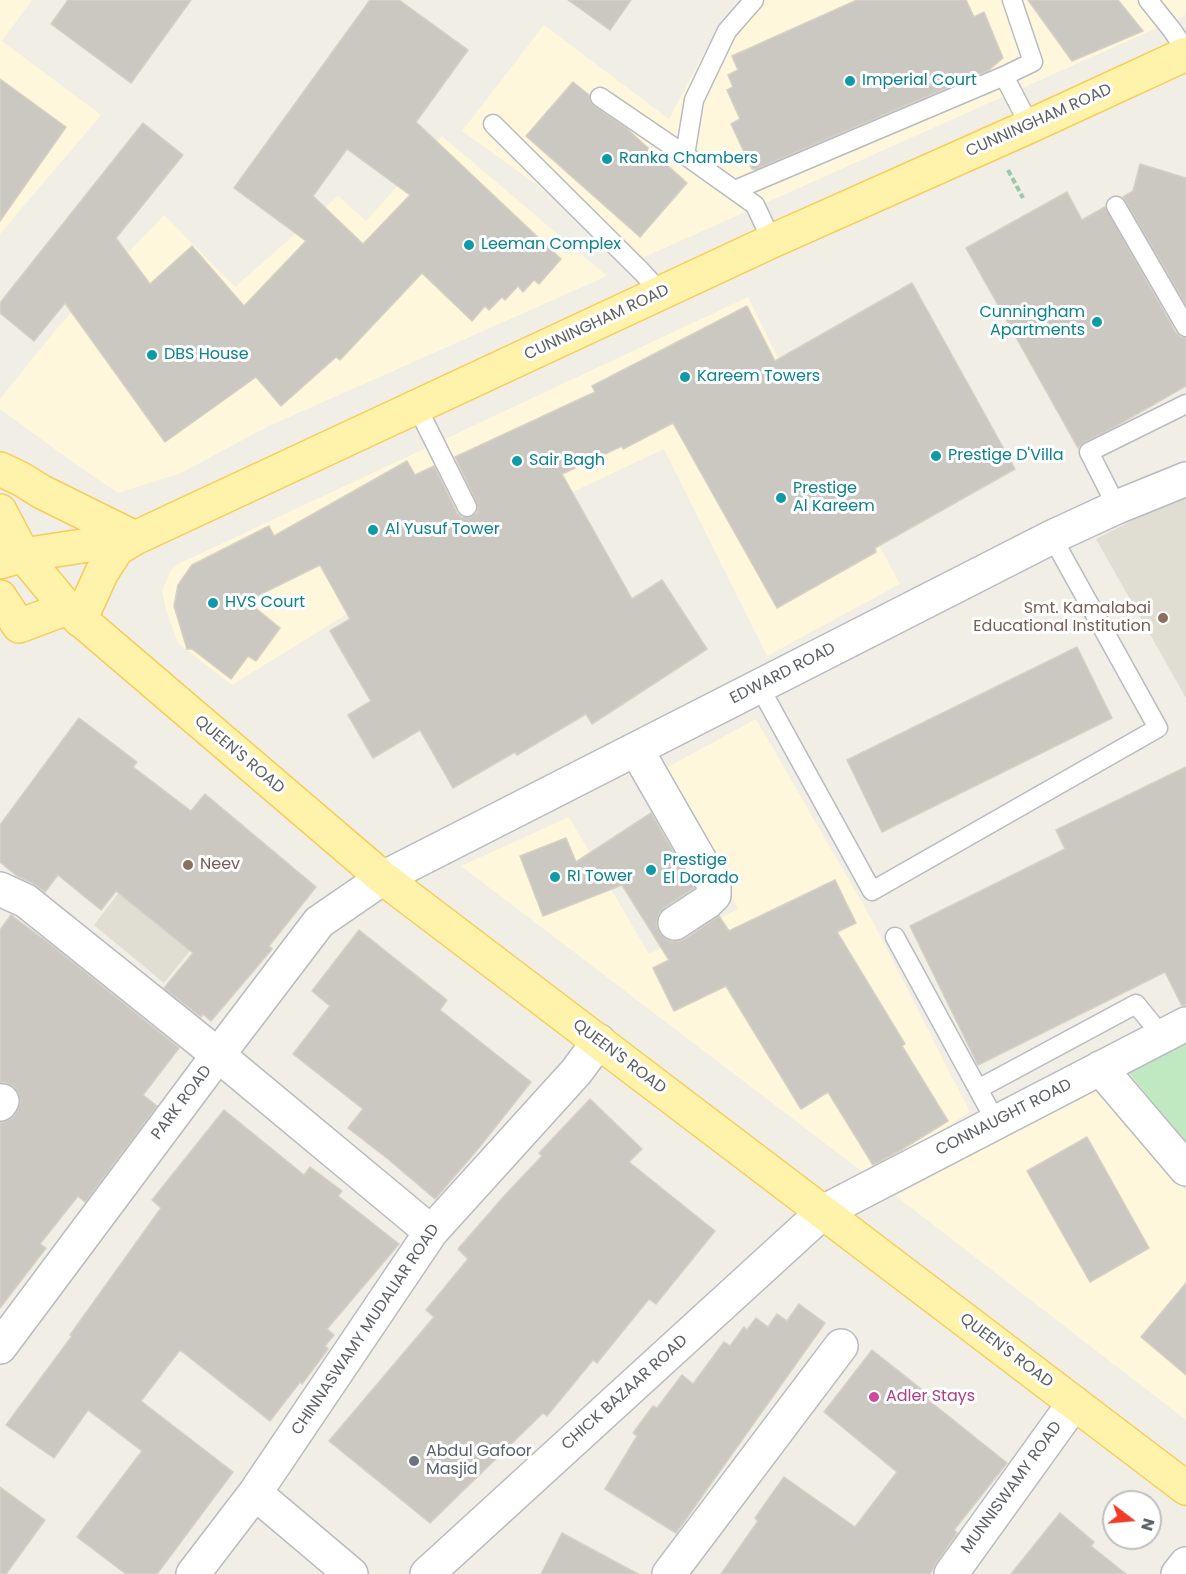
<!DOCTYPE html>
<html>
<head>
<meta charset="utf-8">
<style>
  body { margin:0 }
  #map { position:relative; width:1186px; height:1574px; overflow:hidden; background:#f0eee5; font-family:Poppins,sans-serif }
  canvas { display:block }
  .north { position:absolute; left:1102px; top:1490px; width:60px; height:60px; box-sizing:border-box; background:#fff; border:2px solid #bec0c2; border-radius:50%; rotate:106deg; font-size:16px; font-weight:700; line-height:24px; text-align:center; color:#5d6166 }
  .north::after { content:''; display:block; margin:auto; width:21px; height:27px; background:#f23a29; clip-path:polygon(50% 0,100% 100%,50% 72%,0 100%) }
</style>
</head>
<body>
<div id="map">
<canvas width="1186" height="1574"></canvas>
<div class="north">N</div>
</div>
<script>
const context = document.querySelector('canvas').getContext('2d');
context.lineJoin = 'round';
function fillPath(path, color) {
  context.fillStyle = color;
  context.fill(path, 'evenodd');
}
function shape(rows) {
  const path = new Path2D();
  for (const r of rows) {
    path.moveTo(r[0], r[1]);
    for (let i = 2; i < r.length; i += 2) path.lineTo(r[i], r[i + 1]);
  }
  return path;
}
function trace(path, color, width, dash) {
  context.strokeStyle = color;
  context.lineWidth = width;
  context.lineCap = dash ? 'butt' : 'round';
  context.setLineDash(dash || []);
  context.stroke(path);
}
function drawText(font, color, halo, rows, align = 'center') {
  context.font = font + ' Poppins,sans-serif';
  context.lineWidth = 6;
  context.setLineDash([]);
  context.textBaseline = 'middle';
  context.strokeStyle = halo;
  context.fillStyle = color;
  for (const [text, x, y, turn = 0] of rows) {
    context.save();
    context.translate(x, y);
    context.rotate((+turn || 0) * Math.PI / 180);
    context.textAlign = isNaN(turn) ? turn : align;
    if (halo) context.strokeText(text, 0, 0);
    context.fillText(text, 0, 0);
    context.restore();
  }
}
const commercial = shape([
  [0,0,32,0,2,41,101,115,0,234],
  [744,0,1186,0,1186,15,640,259,462,131,544,25,669,119,706,49],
  [442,136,607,276,267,427,181,473,118,493,74,463,0,409,0,399,59,326,164,215,235,287,338,196,366,221],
  [748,297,788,378,900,584,767,656,664,449,454,548,232,685,178,643,166,610,162,591,171,570,176,565],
  [756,719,872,920,970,1112,868,1176,461,866,569,817,649,954,738,909,664,769],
  [1098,1088,1186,1191,1186,1420,896,1196]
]);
const education = shape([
  [1186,493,1186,698,1096,539],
  [176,818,296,912,271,944,251,929,197,942,164,983,94,925]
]);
const green = shape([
  [1186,1037,1186,1144,1125,1068]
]);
const building = shape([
  [68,0,191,0,131,83,51,24,68,0],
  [370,0,399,0,468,50,416,122,561,259,539,284,534,280,523,292,518,286,505,300,502,297,489,310,485,306,472,321,422,273,340,360,336,357,281,406,256,377,165,442,65,303,34,341,0,313,0,303,143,123,183,155,116,238,150,284,192,246,244,306,306,241,234,188,370,0],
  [347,149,410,195,363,244,313,196,347,149],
  [568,0,631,0,610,30,568,0],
  [857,0,966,0,974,17,984,12,1003,58,989,70,756,169,752,169,731,124,740,119,727,90,733,87,728,75,738,70,732,56,857,0],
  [1028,0,1118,0,1143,31,1072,61,1028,0],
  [0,79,66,127,0,221,0,79],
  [573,82,589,95,590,101,594,106,626,128,687,183,640,237,526,136,573,82],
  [1140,164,1186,178,1186,305,1123,197,1133,191,1140,164],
  [1067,192,1082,220,1105,207,1176,333,1181,337,1186,338,1186,386,1116,426,1084,442,1078,448,966,248,1067,192],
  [912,283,1015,469,875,548,876,552,777,608,673,423,623,449,622,446,562,474,632,599,662,580,707,649,592,724,586,714,517,755,515,752,453,788,420,730,373,758,348,715,371,701,330,631,350,619,320,565,247,601,280,628,256,661,248,656,231,679,192,649,187,649,174,606,178,585,192,565,269,526,274,536,407,461,415,475,434,466,457,513,461,517,467,518,471,517,477,513,478,508,477,503,455,457,595,392,592,386,747,306,775,361,912,283],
  [1077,647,1112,718,882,832,847,760,1077,647],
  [79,718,137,762,133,767,191,811,205,794,316,887,269,946,272,949,211,1021,203,1014,201,1017,164,988,193,953,116,891,101,910,58,875,45,892,34,884,17,876,0,862,0,825,79,718],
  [1186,767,1186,1005,1182,1006,1165,972,978,1065,910,926,1065,849,1056,830,1186,767],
  [651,813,694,888,665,907,659,914,656,925,660,934,667,940,677,942,685,939,719,916,729,931,835,880,856,923,837,932,905,1044,902,1046,948,1121,901,1150,873,1165,828,1092,801,1109,726,986,674,1011,653,968,669,960,622,885,543,916,520,856,566,838,576,862,651,813],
  [11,915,51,945,179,1048,143,1095,157,1106,85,1202,78,1196,40,1244,46,1248,0,1308,0,1123,9,1120,15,1115,21,1102,18,1092,13,1086,4,1082,0,1083,0,930,11,915],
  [359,930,447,1000,440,1010,531,1082,478,1149,435,1199,388,1159,348,1128,363,1109,293,1054,330,1006,312,991,359,930],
  [590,1099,642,1149,629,1162,715,1231,656,1304,649,1299,597,1363,593,1360,547,1416,543,1413,430,1523,329,1441,434,1317,426,1310,468,1259,458,1249,506,1194,542,1156,539,1153,590,1099],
  [224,1110,304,1175,310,1167,342,1191,338,1196,399,1244,327,1329,334,1335,325,1346,328,1349,302,1384,300,1382,270,1421,180,1350,141,1401,233,1472,157,1574,126,1574,77,1537,142,1451,88,1410,54,1458,6,1425,72,1336,70,1335,161,1208,152,1200,224,1110],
  [1087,1137,1149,1248,1090,1282,1027,1171,1087,1137],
  [1186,1283,1186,1375,1141,1337,1186,1283],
  [799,1304,825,1323,676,1533,605,1489,637,1436,633,1433,653,1406,657,1408,682,1375,693,1384,724,1342,730,1346,744,1327,747,1330,756,1318,768,1327,777,1314,787,1321,799,1304],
  [872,1350,930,1396,927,1399,1007,1463,954,1530,957,1533,936,1563,930,1574,721,1574,758,1521,755,1518,784,1477,855,1527,897,1472,824,1412,872,1350],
  [0,1487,45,1520,6,1574,0,1574,0,1487],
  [1060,1513,1094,1542,1091,1546,1126,1574,1011,1574,1060,1513],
  [562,1533,638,1574,541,1574,562,1533]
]);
const path = shape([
  [1008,170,1023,198]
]);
const lane = shape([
  [1148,0,1172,30,1186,51],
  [1004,76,1030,126],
  [600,97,685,155,755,205,772,241],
  [493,124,642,272,661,293],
  [685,155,694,100,727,31,754,0],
  [735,190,1004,76,1033,62,1012,0],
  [1116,206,1186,327],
  [417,407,467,507],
  [1117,507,1089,452,1186,404],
  [759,686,872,891,1158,728,1052,537],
  [895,937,996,1122],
  [978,1089,1136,1004,1162,1036]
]);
const street = shape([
  [636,749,714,885,714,895,707,902,675,923],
  [0,889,26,901,218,1055,431,1232],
  [1100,1068,1186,1169],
  [0,1104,2,1101],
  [0,1347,218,1055,319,922,383,878,1052,537,1117,507,1186,479],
  [255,1493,351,1574],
  [193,1574,255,1493,431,1232,576,1072,599,1041],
  [427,1574,823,1212,1186,1024],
  [669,1574,841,1346],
  [951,1574,1074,1403],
  [1178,1574,1186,1564]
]);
const primary = shape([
  [0,469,21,479,42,492,135,538],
  [0,511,23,555,67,608,383,878,1186,1488],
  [0,562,23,555,135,538,772,241,1030,126,1186,54],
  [0,597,19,626,67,608],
  [80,620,102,572,117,549,135,538]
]);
const markers = [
  [850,81,6,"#0f9aa8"],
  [607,159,6,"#0f9aa8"],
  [469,245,6,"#0f9aa8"],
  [1097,322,6,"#0f9aa8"],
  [152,355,6,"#0f9aa8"],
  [685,377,6,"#0f9aa8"],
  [936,456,6,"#0f9aa8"],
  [517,461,6,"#0f9aa8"],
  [781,498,6,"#0f9aa8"],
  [373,530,6,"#0f9aa8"],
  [213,603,6,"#0f9aa8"],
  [1163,618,6,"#8d6e63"],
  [188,865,6,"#8d6e63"],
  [651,870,6,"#0f9aa8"],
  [555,877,6,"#0f9aa8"],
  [874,1397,6,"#d1479c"],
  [414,1461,6,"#6b7280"]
];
const cultureNames = [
  ["Imperial Court",862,81],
  ["Ranka Chambers",619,159],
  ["Leeman Complex",481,245],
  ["Cunningham",1085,313,"right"],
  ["Apartments",1085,331,"right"],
  ["DBS House",164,355],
  ["Kareem Towers",697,377],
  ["Prestige D'Villa",948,456],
  ["Sair Bagh",529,461],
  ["Prestige",793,489],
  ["Al Kareem",793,507],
  ["Al Yusuf Tower",385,530],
  ["HVS Court",225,603],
  ["Prestige",663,861],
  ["El Dorado",663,879],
  ["RI Tower",567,877]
];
const streetNames = [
  ["CUNNINGHAM ROAD",1039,121,-24],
  ["CUNNINGHAM ROAD",597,323,-25],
  ["EDWARD ROAD",783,674,-27],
  ["QUEEN'S ROAD",239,755,40],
  ["QUEEN'S ROAD",619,1057,37],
  ["PARK ROAD",182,1103,-53],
  ["CONNAUGHT ROAD",1004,1118,-27],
  ["CHINNASWAMY MUDALIAR ROAD",366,1330,-56],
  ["QUEEN'S ROAD",1006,1351,37],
  ["CHICK BAZAAR ROAD",625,1393,-42],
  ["MUNNISWAMY ROAD",1012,1488,-54]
];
const educationNames = [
  ["Smt. Kamalabai",1151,609],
  ["Educational Institution",1151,627],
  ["Neev",200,865,"left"]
];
const hotelNames = [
  ["Adler Stays",886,1397]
];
const worshipNames = [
  ["Abdul Gafoor",426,1452],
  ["Masjid",426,1470]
];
fillPath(commercial, '#fff7db');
fillPath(education, '#e0ddd3');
fillPath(green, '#c1e9c1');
fillPath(building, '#cbc8c2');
trace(building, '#d5d0c3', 1.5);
trace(lane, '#b8bbc0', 21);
trace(street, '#b8bbc0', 36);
trace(primary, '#f8cc56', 36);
trace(path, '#99caa7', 4, [6, 3]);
trace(lane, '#fff', 18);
trace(street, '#fff', 33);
trace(primary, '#fff2ab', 33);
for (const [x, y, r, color] of markers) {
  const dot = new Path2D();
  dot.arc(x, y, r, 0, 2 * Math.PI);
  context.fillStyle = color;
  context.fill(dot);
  trace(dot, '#fff', 2);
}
drawText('16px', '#0d838f', '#fff', cultureNames, 'left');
drawText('16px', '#5d6166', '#fff', streetNames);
drawText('16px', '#785e54', '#fff', educationNames, 'right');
drawText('16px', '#b23c85', '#fff', hotelNames, 'left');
drawText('16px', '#5b616d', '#fff', worshipNames, 'left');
</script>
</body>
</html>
